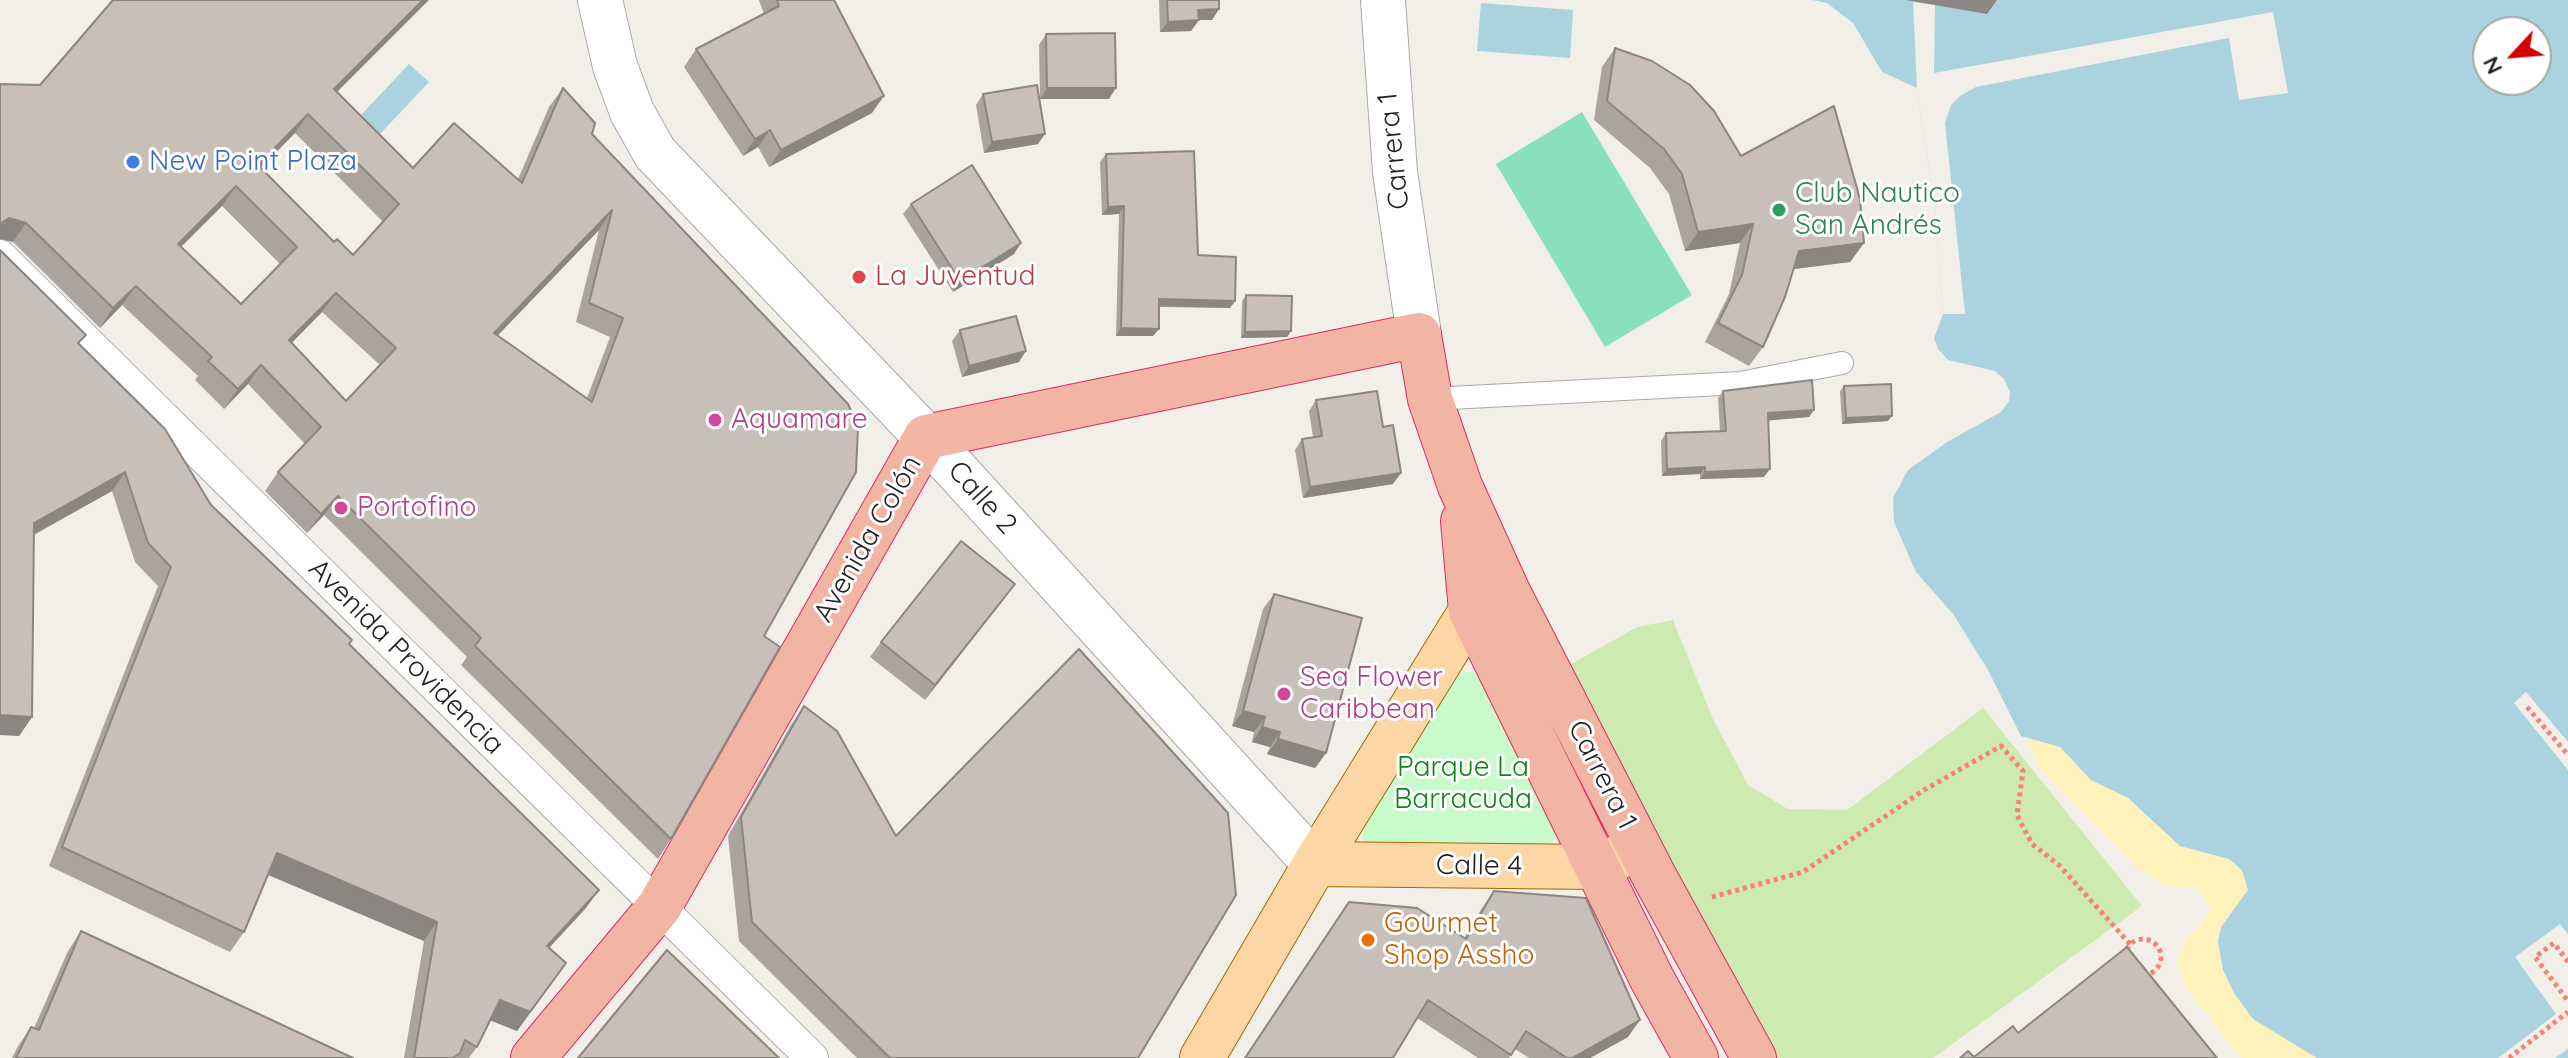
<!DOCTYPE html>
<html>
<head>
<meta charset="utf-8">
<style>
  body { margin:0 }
  #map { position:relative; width:2568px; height:1058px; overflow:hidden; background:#f2efe9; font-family:Quicksand,sans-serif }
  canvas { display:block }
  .north { position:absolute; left:2472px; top:16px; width:80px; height:80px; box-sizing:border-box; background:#fff; border:2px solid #a7a7a7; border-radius:50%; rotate:244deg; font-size:22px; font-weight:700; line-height:32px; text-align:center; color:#222 }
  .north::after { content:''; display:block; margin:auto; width:28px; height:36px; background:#d40000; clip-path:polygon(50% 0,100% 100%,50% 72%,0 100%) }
</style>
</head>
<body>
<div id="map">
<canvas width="2568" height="1058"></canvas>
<div class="north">N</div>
</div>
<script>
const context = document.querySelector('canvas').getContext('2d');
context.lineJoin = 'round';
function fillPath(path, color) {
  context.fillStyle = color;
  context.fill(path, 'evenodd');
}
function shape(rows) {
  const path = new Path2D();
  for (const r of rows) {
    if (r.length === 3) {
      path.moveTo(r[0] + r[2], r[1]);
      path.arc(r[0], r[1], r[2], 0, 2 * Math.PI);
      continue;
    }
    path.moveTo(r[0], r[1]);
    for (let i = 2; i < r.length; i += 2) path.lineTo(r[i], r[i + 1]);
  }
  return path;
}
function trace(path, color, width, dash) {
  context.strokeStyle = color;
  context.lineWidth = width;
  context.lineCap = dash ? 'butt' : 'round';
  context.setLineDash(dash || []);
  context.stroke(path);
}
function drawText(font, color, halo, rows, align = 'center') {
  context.font = font + ' Quicksand,sans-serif';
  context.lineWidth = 6;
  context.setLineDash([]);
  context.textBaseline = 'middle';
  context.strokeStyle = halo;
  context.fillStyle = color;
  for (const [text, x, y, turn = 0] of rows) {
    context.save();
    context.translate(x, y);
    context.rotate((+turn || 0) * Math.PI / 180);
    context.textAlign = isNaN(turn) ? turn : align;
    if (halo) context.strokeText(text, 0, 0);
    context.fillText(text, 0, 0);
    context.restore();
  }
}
const grass = shape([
  [1673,620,1713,719,1748,785,1788,809,1847,810,1983,708,2142,906,1933,1058,1775,1058,1566,667,1637,627]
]);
const sand = shape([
  [2027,738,2060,747,2091,780,2128,798,2180,846,2229,859,2242,870,2248,890,2221,927,2218,941,2223,970,2243,1008,2317,1058,2241,1058,2188,990,2177,963,2185,939,2197,930,2210,909,2199,888,2165,886,2138,868,2039,768]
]);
const park = shape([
  [1459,672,1474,672,1487,681,1559,828,1554,839,1547,846,1364,844,1361,831,1450,678]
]);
const pitch = shape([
  [1582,112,1692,295,1605,347,1496,164]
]);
const water = shape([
  [1812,0,2568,0,2568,1058,2317,1058,2253,1019,2234,993,2223,970,2218,941,2221,927,2248,890,2242,870,2229,859,2180,846,2128,798,2091,780,2060,747,2021,736,1988,670,1953,614,1916,572,1894,522,1893,498,1908,470,1947,442,2001,412,2009,401,2010,392,2004,379,1995,371,1948,360,1938,349,1934,338,1943,314,1935,211,1917,88,1882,72,1853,23,1827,3],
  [2488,32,2536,32,2536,80,2488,80],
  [1481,3,1573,10,1570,58,1477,51],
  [409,64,429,82,380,134,361,115]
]);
const pier = shape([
  [1913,2,1935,5,1934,73,2273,12,2288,93,2239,100,2229,38,1976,87,1960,96,1951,105,1945,123,1965,314,1943,314,1935,211,1917,88],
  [2526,692,2568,742,2568,770,2514,703],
  [2560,924,2568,934,2568,1049,2555,1058,2498,1058,2556,1014,2515,957]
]);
const path = shape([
  [2527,707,2568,755],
  [1712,897,1803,872,1924,790,2001,746,2023,771,2017,815,2032,844,2059,865,2130,944],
  [2143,957,18],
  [2568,962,2554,943,2535,957,2568,1001],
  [2509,1058,2568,1012]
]);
const service = shape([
  [1430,399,1740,383,1842,363]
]);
const pedestrian = shape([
  [0,256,812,1058]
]);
const tertiary = shape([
  [600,0,615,66,632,112,655,153,926,437,1315,864],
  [1383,0,1395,172,1419,335]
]);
const primary = shape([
  [1315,864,1598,867,1639,847],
  [1202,1058,1315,864,1471,611,1500,597]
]);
const trunk = shape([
  [1463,521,1471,611,1652,979,1696,1058],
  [533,1058,659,907,926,437,1419,335,1430,399,1460,486,1508,592,1654,876,1754,1058]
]);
const wall = shape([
  [759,0,834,0,872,113,769,167,758,147,743,156,684,67,696,49,764,14],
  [1159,0,1219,0,1219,9,1212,20,1199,20,1191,31,1160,32],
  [1046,34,1109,99,1040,99,1039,45],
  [1615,48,1741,156,1864,243,1850,262,1794,269,1763,347,1749,366,1705,342,1729,294,1740,243,1685,251,1669,194,1650,168,1594,120,1602,67],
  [40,85,337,92,413,168,518,179,549,107,563,88,592,134,764,636,671,839,658,859,461,665,467,657,324,515,307,533,265,491,278,472,305,444,248,384,224,409,195,380,198,376,122,305,100,328,13,242],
  [295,133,383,222,353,255,334,242,261,168],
  [222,206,280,264,241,304,181,246],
  [599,230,576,322,610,337,587,398,497,335],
  [322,312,380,365,346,401,291,343],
  [983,94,1038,144,984,153,976,105],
  [1106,154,1198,255,1235,301,1230,308,1159,307,1159,329,1153,336,1116,336,1119,214,1102,215,1100,162],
  [911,204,1014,254,953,292,903,214],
  [0,250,211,505,349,644,599,890,585,909,549,948,553,982,517,1031,490,1020,477,1047,469,1058,404,1058,424,941,268,875,244,932,230,952,49,866,158,586,135,562,112,491,34,535,32,717,19,736],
  [1246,295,1291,331,1287,337,1241,338,1242,301],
  [960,330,1019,362,962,377,952,341],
  [1844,386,1888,421,1842,424,1840,391],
  [1723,391,1814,410,1809,417,1768,420,1764,477,1700,479,1700,474,1662,476,1661,441,1666,433,1720,431,1718,398],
  [1316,400,1383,427,1393,484,1303,498,1295,450,1302,439,1313,437,1309,411],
  [1015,584,925,700,870,657,881,642],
  [1274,594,1326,753,1315,768,1267,754,1270,747,1252,742,1254,732,1232,726,1263,609],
  [804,706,896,836,1138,1058,857,1058,739,941,728,836,791,725],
  [1494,891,1628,1037,1590,1058,1529,1058,1515,1049,1509,1058,1478,1058,1417,1018,1482,908],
  [81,931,353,1058,12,1058,18,1046,31,1027,34,1028,68,951]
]);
const shadedWall = shape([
  [423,0,429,0,321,108,334,89],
  [1906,0,1997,0,1987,14],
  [1219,9,1212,20,1191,20,1198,10],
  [1199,20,1191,31,1160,32,1168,22],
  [1047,88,1116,88,1109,99,1040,99],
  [884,96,872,113,769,167,781,150],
  [308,114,295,133,244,184,258,165],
  [770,130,758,147,743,156,755,139],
  [1045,134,1038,144,984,153,992,142],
  [236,186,222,206,165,263,178,244],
  [1124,206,1119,214,1102,215,1108,207],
  [612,210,599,230,481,353,494,333],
  [9,218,26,223,13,242,0,239,0,224],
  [1753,224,1740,243,1685,251,1698,232],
  [1021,243,1014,254,953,292,960,281],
  [1864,243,1850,262,1786,270,1799,251],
  [136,286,122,305,100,328,113,308],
  [336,293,322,312,275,360,289,340],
  [1159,299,1235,301,1230,308,1154,306],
  [1121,328,1159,329,1153,336,1116,336],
  [1291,331,1287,337,1241,338,1245,332],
  [1026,351,1019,362,962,377,969,366],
  [261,365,248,384,224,409,238,389],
  [1814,410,1809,417,1763,421,1768,413],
  [1892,416,1888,421,1842,424,1846,418],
  [1705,467,1700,474,1662,476,1667,469],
  [1770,469,1764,477,1700,479,1705,472],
  [125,472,112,491,20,542,34,523],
  [1401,473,1393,484,1303,498,1310,487],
  [338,496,324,515,307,533,321,514],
  [1015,584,1004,599,925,700,935,685],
  [1243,711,1265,717,1254,732,1232,726],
  [0,715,32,717,19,736,0,735],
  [1262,727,1280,732,1270,747,1252,742],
  [1278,739,1326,753,1315,768,1267,754],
  [277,853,437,922,424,941,264,873],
  [599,890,585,909,533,965,547,946],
  [566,963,517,1031,487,1019,500,1000],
  [1640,1020,1628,1037,1590,1058,1572,1058]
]);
const building = shape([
  [113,0,423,0,334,89,413,168,454,123,522,183,563,88,595,123,592,134,848,404,858,427,856,472,764,636,780,647,671,839,475,646,481,638,338,496,321,514,278,472,321,427,261,365,238,389,208,361,212,357,136,286,113,308,26,223,9,218,0,224,0,84,40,85,113,0],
  [308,114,399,204,353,255,337,239,334,242,258,165,308,114],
  [236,186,297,247,241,304,178,244,236,186],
  [612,210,589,303,623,318,592,402,494,333,612,210],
  [336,293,396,348,346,401,289,340,336,293],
  [777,0,834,0,884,96,781,150,770,130,755,139,696,49,779,6,777,0],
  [1167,0,1219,0,1219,9,1198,10,1199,20,1168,22,1167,0],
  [1115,33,1116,88,1047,88,1046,34,1115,33],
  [1615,48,1652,61,1690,85,1714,111,1741,156,1834,106,1860,199,1864,243,1799,251,1785,297,1763,347,1718,323,1742,275,1753,224,1698,232,1682,174,1664,149,1607,101,1615,48],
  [1037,85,1045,134,992,142,983,94,1037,85],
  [1194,151,1198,255,1236,257,1235,301,1159,299,1159,329,1121,328,1124,206,1108,207,1106,154,1194,151],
  [972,165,1021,243,960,281,911,204,972,165],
  [0,250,86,335,78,343,165,429,211,505,352,640,349,644,599,890,547,946,566,963,530,1012,500,1000,477,1047,465,1040,460,1053,453,1058,414,1058,437,922,277,853,244,932,62,847,171,567,148,543,125,472,34,523,32,717,0,715,0,250],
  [1246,295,1292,296,1291,331,1245,332,1246,295],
  [1016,316,1026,351,969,366,960,330,1016,316],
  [1812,380,1814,410,1768,413,1770,469,1705,472,1705,467,1667,469,1666,433,1726,431,1723,391,1812,380],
  [1891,384,1892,416,1846,418,1844,386,1891,384],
  [1377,391,1383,427,1393,425,1401,473,1310,487,1302,439,1322,436,1316,400,1377,391],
  [961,541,1015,584,935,685,881,642,961,541],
  [1274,594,1362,618,1326,753,1278,739,1280,732,1262,727,1265,717,1243,711,1274,594],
  [1079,649,1228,813,1236,895,1138,1058,890,1058,752,922,741,817,804,706,837,731,896,836,1079,649],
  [1494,891,1586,898,1640,1020,1572,1058,1567,1058,1526,1031,1511,1055,1428,1000,1393,1058,1245,1058,1349,902,1417,908,1466,939,1494,891],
  [81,931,353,1058,16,1058,31,1027,39,1030,81,931],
  [2127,947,2217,1058,1960,1058,1968,1051,1974,1057,2013,1026,2018,1033,2127,947],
  [667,950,779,1058,578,1058,667,950]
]);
const markers = [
  [133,162,8,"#3f7fe0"],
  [1779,210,8,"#2e9e5b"],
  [859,277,8,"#e0444e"],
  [715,420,8,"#d1479c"],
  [341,508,8,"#d1479c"],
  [1284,694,8,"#d1479c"],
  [1368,940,8,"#e8710a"]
];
const streetNames = [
  ["Carrera 1",1394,151,-96],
  ["Calle 2",982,498,48],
  ["Avenida Colón",868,539,-60],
  ["Avenida Providencia",406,657,45],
  ["Carrera 1",1602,775,63],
  ["Calle 4",1479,866,1]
];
const shopNames = [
  ["New Point Plaza",149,162]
];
const leisureNames = [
  ["Club Nautico",1795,194],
  ["San Andrés",1795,226]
];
const healthNames = [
  ["La Juventud",875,277]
];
const hotelNames = [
  ["Aquamare",731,420],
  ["Portofino",357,508],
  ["Sea Flower",1300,678],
  ["Caribbean",1300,710]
];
const parkNames = [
  ["Parque La",1463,768],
  ["Barracuda",1463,800]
];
const foodNames = [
  ["Gourmet",1384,924],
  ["Shop Assho",1384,956]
];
fillPath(grass, '#cdebb0');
fillPath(sand, '#fff1ba');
fillPath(park, '#c8facc');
fillPath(pitch, '#88e0be');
fillPath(water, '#aad3df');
fillPath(pier, '#f2efe9');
trace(service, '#a9a9a9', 24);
trace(pedestrian, '#a9a9a9', 34);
trace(tertiary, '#a9a9a9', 46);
trace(primary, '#a06b00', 46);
trace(trunk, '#dc2a67', 46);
trace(path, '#fa8072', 5, [4, 4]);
trace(service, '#fff', 22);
trace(pedestrian, '#fff', 32);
trace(tertiary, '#fff', 44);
trace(primary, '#fcd6a4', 44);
trace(trunk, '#f2b4a3', 44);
fillPath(wall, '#aba49e');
fillPath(shadedWall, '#8b8681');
fillPath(building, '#c7bfb8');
trace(building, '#8b8681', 2);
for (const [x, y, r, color] of markers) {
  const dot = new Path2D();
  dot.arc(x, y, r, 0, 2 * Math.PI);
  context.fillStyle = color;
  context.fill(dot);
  trace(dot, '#fff', 3);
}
drawText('28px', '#222', '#fff', streetNames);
drawText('28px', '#366cbe', '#fff', shopNames, 'left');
drawText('28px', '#27864d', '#fff', leisureNames, 'left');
drawText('28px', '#be3a42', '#fff', healthNames, 'left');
drawText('28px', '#b23c85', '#fff', hotelNames, 'left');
drawText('28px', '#0c8416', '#fff', parkNames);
drawText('28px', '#c56008', '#fff', foodNames, 'left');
</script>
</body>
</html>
